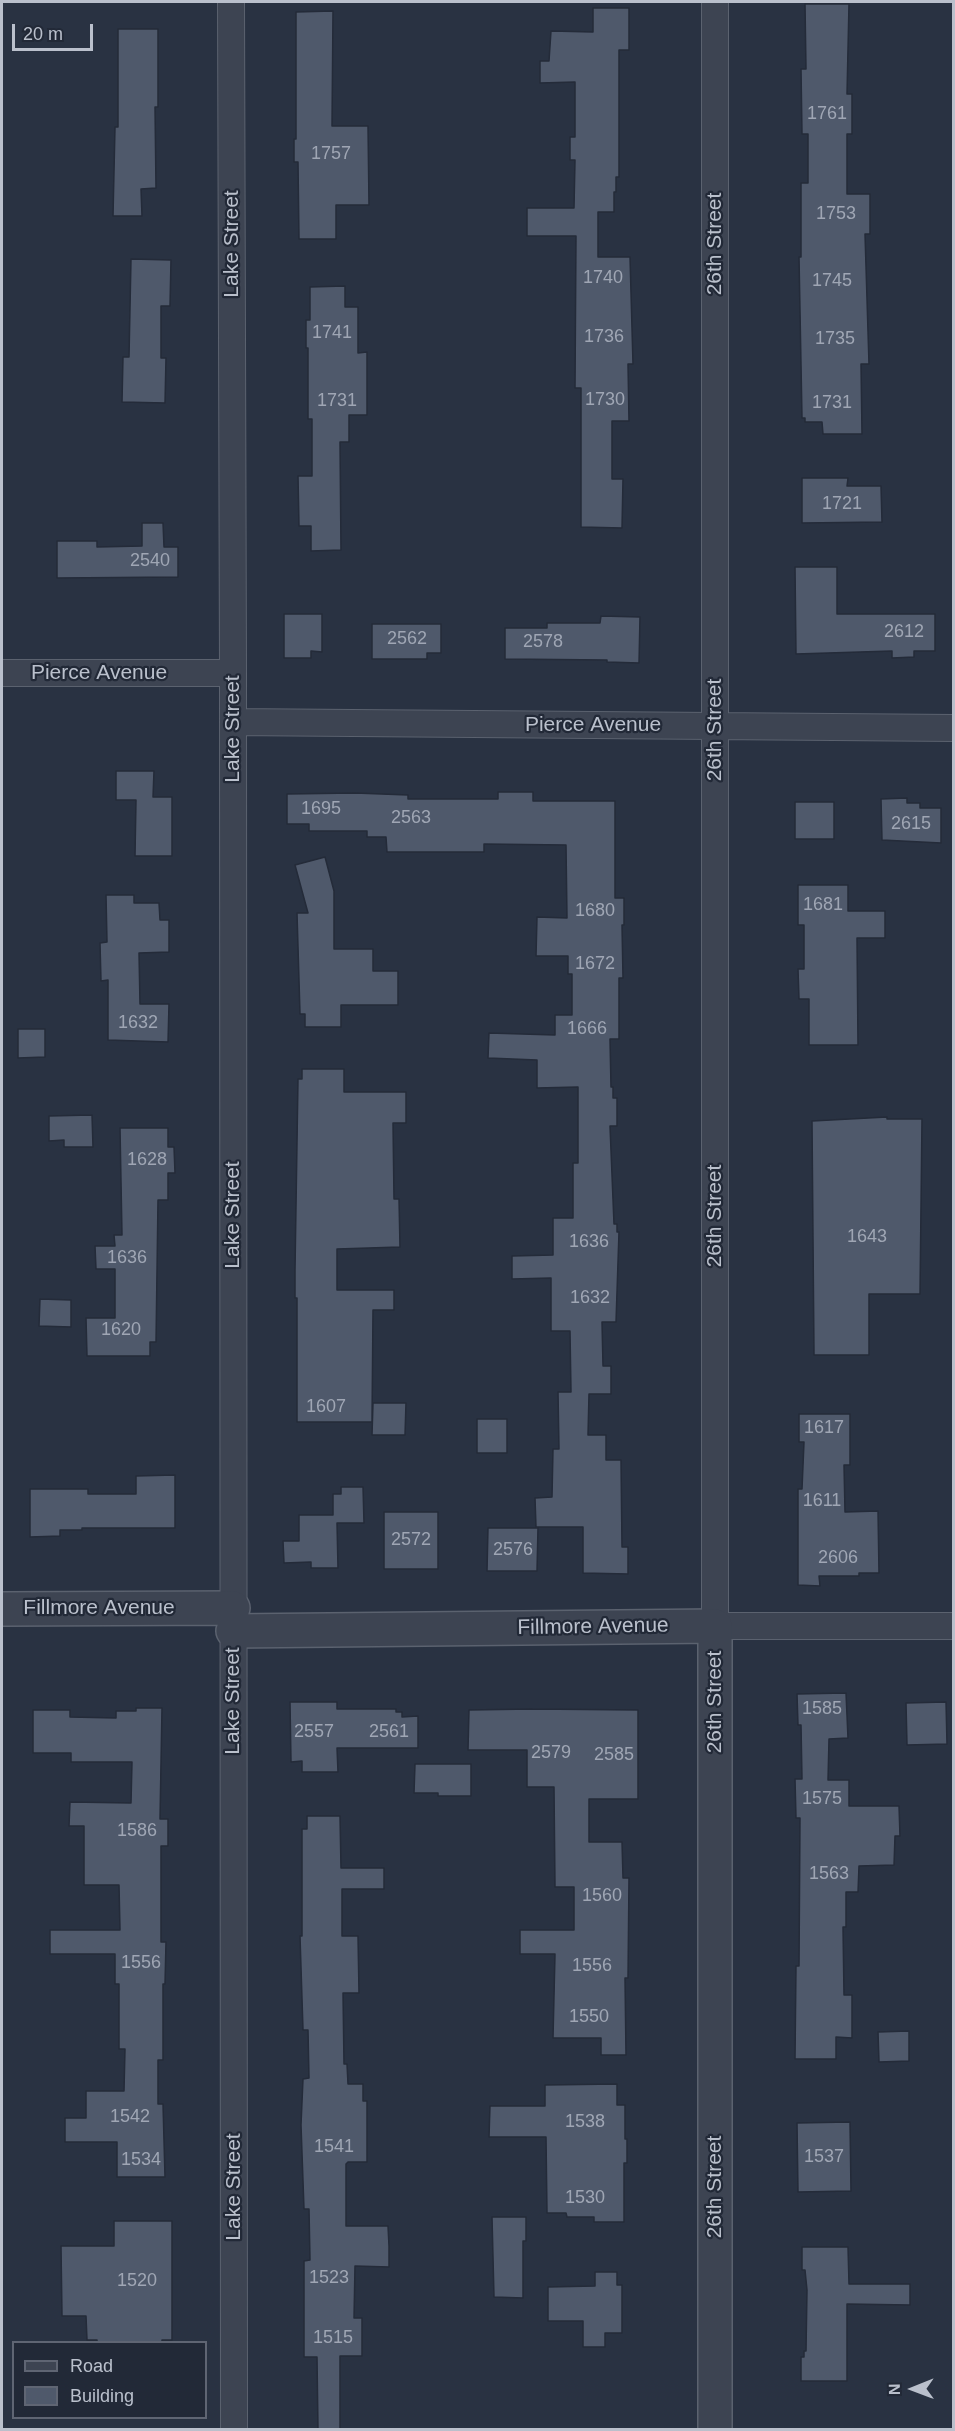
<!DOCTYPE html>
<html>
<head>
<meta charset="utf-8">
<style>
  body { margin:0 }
  #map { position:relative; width:955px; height:2431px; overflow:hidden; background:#293242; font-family:Helvetica,sans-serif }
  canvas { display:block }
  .frame { position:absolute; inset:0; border:3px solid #bac0cc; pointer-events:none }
  .legend { position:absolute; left:12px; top:2341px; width:195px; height:78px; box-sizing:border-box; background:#222937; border:2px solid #5f6573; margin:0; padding:8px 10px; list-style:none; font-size:18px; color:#bac0cc }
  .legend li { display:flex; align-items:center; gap:12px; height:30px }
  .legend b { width:30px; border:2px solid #5f6573 }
  .north { position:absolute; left:883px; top:2359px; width:60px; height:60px; -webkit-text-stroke:4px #222937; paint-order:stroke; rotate:269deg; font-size:16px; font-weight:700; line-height:24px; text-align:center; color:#bac0cc }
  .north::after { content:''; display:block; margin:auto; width:21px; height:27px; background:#bac0cc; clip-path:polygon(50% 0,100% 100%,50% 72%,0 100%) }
  .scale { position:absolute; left:12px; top:24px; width:81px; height:27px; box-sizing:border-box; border:3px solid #bac0cc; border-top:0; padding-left:8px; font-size:18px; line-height:21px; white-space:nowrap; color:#bac0cc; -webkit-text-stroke:4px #222937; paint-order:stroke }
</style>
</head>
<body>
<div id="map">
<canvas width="955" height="2431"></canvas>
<div class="frame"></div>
<ul class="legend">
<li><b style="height:8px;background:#3d4452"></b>Road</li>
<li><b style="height:16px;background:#4f596b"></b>Building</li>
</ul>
<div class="north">N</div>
<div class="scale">20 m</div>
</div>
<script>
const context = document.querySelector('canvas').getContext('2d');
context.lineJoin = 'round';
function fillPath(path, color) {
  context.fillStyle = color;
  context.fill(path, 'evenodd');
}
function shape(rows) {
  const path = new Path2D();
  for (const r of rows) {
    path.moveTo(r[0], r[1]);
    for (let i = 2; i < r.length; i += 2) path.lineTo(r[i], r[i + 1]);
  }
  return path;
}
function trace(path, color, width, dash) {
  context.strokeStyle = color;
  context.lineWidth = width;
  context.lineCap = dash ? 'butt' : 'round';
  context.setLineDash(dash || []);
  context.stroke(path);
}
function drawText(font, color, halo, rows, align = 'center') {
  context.font = font + ' Helvetica,sans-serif';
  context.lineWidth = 4.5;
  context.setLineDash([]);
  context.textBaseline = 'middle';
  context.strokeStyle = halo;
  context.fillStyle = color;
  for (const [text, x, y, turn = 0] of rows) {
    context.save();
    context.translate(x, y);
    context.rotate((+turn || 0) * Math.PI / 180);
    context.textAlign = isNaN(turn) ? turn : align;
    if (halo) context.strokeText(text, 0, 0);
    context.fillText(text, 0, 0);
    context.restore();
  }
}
const building = shape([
  [805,4,849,4,847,94,852,94,852,134,847,134,847,194,870,194,870,234,865,234,869,364,861,364,862,434,823,434,822,422,805,422,805,418,802,418,799,257,801,257,801,183,808,183,808,134,802,134,801,69,806,69,805,4],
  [593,8,629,8,629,50,619,50,619,177,616,177,616,192,614,192,614,212,598,212,598,257,630,257,633,364,628,364,629,421,612,421,612,479,623,479,622,528,581,527,581,388,575,388,576,236,527,236,527,208,574,208,575,160,570,160,570,137,575,137,575,82,540,83,540,61,549,61,551,31,593,32,593,8],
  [333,11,332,126,368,126,369,205,336,205,336,239,299,239,298,162,294,162,294,139,296,139,296,12,333,11],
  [118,29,158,29,158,107,155,107,156,188,141,189,142,216,113,216,115,127,118,127,118,29],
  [131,259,171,260,170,306,161,306,161,358,166,358,165,403,122,402,123,357,129,357,131,259],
  [345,286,345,307,358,307,358,353,367,352,367,415,349,415,349,442,340,442,341,550,311,551,311,526,299,526,298,476,312,476,312,419,308,419,308,348,306,348,306,320,310,320,310,287,345,286],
  [802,478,848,478,847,486,881,486,882,522,802,523,802,478],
  [142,523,163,523,164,547,178,547,178,577,57,578,57,541,97,541,97,547,142,546,142,523],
  [795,567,837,567,837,614,935,614,935,651,914,651,914,657,892,658,892,651,796,654,795,567],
  [284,614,322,614,322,652,311,651,311,658,284,658,284,614],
  [601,616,640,617,639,663,607,662,607,660,505,659,505,628,547,628,547,623,600,623,601,616],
  [372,624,441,624,441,653,427,653,427,659,372,659,372,624],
  [116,771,154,771,153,797,172,797,172,856,135,856,136,800,116,800,116,771],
  [498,792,533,792,533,801,615,801,615,898,624,898,624,925,622,925,623,978,619,978,619,1039,610,1039,611,1087,613,1087,613,1098,617,1098,617,1126,610,1126,614,1224,617,1224,617,1232,619,1232,616,1322,602,1322,603,1366,611,1366,611,1394,589,1394,588,1435,606,1435,606,1460,621,1460,622,1547,628,1547,628,1574,583,1573,583,1527,536,1527,535,1498,552,1497,553,1449,559,1449,558,1392,571,1392,570,1331,551,1331,551,1278,512,1279,512,1256,553,1255,553,1218,573,1218,573,1163,578,1163,578,1087,537,1088,537,1060,488,1058,489,1033,555,1035,555,1015,572,1015,572,974,568,974,568,956,536,956,537,917,567,918,566,845,484,844,484,852,387,852,386,837,367,837,367,831,309,831,309,824,287,824,287,794,355,793,408,795,408,799,498,799,498,792],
  [907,798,907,803,920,803,920,808,941,808,941,843,882,840,881,799,907,798],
  [795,802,834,802,834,839,795,839,795,802],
  [325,857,334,891,334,949,373,949,373,971,398,971,398,1005,341,1005,341,1027,305,1027,305,1014,300,1014,297,913,308,913,295,865,325,857],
  [798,885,848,885,848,911,885,911,885,938,857,938,858,1045,809,1045,809,999,799,999,798,969,804,969,804,925,798,925,798,885],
  [106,895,134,895,134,903,159,903,160,920,169,920,169,952,139,953,140,1004,169,1004,168,1042,108,1040,108,980,101,981,100,943,107,942,106,895],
  [18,1029,45,1029,45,1057,18,1058,18,1029],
  [302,1069,344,1069,344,1092,406,1092,406,1123,393,1123,394,1199,399,1199,400,1247,337,1249,337,1290,394,1290,394,1310,373,1310,372,1422,297,1422,297,1298,295,1298,295,1270,298,1079,302,1079,302,1069],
  [92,1115,93,1147,64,1147,64,1140,49,1141,49,1116,92,1115],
  [887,1117,887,1119,922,1119,920,1294,869,1294,869,1355,814,1355,812,1121,887,1117],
  [120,1128,168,1128,168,1147,174,1147,175,1173,168,1173,168,1200,158,1200,156,1342,150,1342,150,1356,87,1356,86,1318,115,1318,115,1269,96,1269,95,1246,115,1246,114,1235,122,1235,120,1128],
  [40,1299,71,1300,71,1327,39,1326,40,1299],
  [373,1403,406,1403,405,1435,372,1435,373,1403],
  [799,1414,850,1414,850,1465,844,1465,845,1512,878,1511,879,1573,859,1573,859,1576,819,1576,820,1586,798,1585,798,1489,802,1489,804,1442,799,1442,799,1414],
  [477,1419,507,1419,507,1453,477,1453,477,1419],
  [175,1475,175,1528,82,1528,82,1530,60,1530,60,1536,30,1537,30,1489,88,1489,88,1494,136,1494,136,1476,175,1475],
  [341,1487,363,1487,364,1523,337,1523,338,1568,311,1568,311,1562,284,1563,283,1541,299,1541,299,1515,333,1515,333,1494,341,1494,341,1487],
  [384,1512,438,1512,438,1569,384,1569,384,1512],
  [488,1528,538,1528,537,1571,487,1571,488,1528],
  [846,1693,848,1738,829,1739,828,1780,849,1780,849,1806,899,1806,900,1836,895,1836,894,1865,859,1866,858,1892,846,1892,846,1927,843,1927,844,1995,852,1995,852,2038,836,2037,836,2059,795,2059,796,1966,799,1966,800,1818,796,1818,795,1779,802,1779,801,1725,798,1725,797,1694,846,1693],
  [290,1702,337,1702,337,1709,396,1709,396,1712,402,1712,402,1717,418,1716,418,1748,337,1748,338,1772,302,1772,302,1761,291,1762,290,1702],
  [946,1702,947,1744,907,1745,906,1703,946,1702],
  [136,1708,162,1708,160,1819,168,1819,168,1846,161,1846,161,1942,166,1942,165,1984,163,1984,163,2060,158,2060,158,2104,163,2104,165,2177,117,2177,117,2142,65,2142,65,2118,86,2118,86,2091,124,2091,125,2049,119,2049,119,1984,115,1984,115,1954,50,1954,50,1930,120,1930,119,1885,84,1885,84,1826,69,1826,70,1802,131,1803,132,1762,71,1762,71,1753,33,1753,33,1710,70,1710,70,1717,116,1718,116,1711,136,1711,136,1708],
  [532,1709,638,1710,638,1799,589,1799,589,1842,622,1842,623,1878,629,1878,628,1978,625,1978,626,2055,601,2055,601,2038,553,2038,555,1954,520,1954,520,1930,574,1930,574,1887,555,1887,554,1787,527,1787,527,1750,468,1750,469,1710,532,1709],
  [415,1764,471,1764,471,1796,438,1796,438,1793,414,1793,415,1764],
  [307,1816,340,1816,341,1868,384,1868,384,1889,342,1889,342,1936,358,1936,359,1993,343,1993,344,2064,347,2064,348,2084,363,2084,363,2101,367,2101,367,2162,348,2162,346,2164,346,2226,388,2226,389,2246,389,2267,355,2266,354,2318,362,2318,362,2356,340,2356,340,2430,318,2430,317,2357,304,2357,304,2261,310,2260,309,2209,304,2209,301,2125,303,2079,309,2078,308,2030,303,2030,300,1936,302,1936,302,1829,307,1829,307,1816],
  [909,2031,909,2061,879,2062,878,2032,909,2031],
  [617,2084,617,2105,625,2105,625,2139,627,2139,627,2163,624,2163,624,2222,594,2222,594,2217,567,2217,566,2213,547,2213,546,2137,489,2137,490,2106,545,2106,545,2085,617,2084],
  [850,2122,851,2191,798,2192,797,2123,850,2122],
  [492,2217,526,2217,526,2241,523,2241,523,2298,494,2297,492,2217],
  [114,2221,172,2221,172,2340,162,2340,162,2343,97,2343,97,2340,87,2340,86,2316,62,2316,61,2246,114,2246,114,2221],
  [802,2247,848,2247,849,2284,910,2284,910,2305,847,2304,847,2381,801,2381,801,2357,804,2357,804,2351,806,2351,807,2290,805,2270,802,2270,802,2247],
  [595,2272,617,2272,617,2285,622,2285,622,2333,605,2333,605,2347,583,2347,583,2321,548,2321,548,2287,595,2286,595,2272]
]);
const minor = shape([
  [231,2,233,673,234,2430],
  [715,2,715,1626,954,1626],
  [2,673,233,673],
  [233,722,954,728]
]);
const tertiary = shape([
  [2,1609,233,1608],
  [233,1631,715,1626,715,2430]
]);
const numberNames = [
  ["1761",827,114],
  ["1757",331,154],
  ["1753",836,214],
  ["1740",603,278],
  ["1745",832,281],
  ["1741",332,333],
  ["1736",604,337],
  ["1735",835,339],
  ["1730",605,400],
  ["1731",337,401],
  ["1731",832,403],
  ["1721",842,504],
  ["2540",150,561],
  ["2612",904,632],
  ["2562",407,639],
  ["2578",543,642],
  ["1695",321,809],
  ["2563",411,818],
  ["2615",911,824],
  ["1681",823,905],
  ["1680",595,911],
  ["1672",595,964],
  ["1632",138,1023],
  ["1666",587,1029],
  ["1628",147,1160],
  ["1643",867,1237],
  ["1636",589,1242],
  ["1636",127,1258],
  ["1632",590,1298],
  ["1620",121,1330],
  ["1607",326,1407],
  ["1617",824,1428],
  ["1611",822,1501],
  ["2572",411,1540],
  ["2576",513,1550],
  ["2606",838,1558],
  ["1585",822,1709],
  ["2557",314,1732],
  ["2561",389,1732],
  ["2579",551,1753],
  ["2585",614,1755],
  ["1575",822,1799],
  ["1586",137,1831],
  ["1563",829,1874],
  ["1560",602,1896],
  ["1556",141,1963],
  ["1556",592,1966],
  ["1550",589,2017],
  ["1542",130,2117],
  ["1538",585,2122],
  ["1541",334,2147],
  ["1537",824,2157],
  ["1534",141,2160],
  ["1530",585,2198],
  ["1523",329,2278],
  ["1520",137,2281],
  ["1515",333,2338]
];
const streetNames = [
  ["Lake Street",232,244,-90],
  ["26th Street",715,244,-90],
  ["Pierce Avenue",99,673],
  ["Pierce Avenue",593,725],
  ["Lake Street",233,729,-90],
  ["26th Street",715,730,-90],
  ["Lake Street",233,1215,-90],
  ["26th Street",715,1216,-90],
  ["Fillmore Avenue",99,1608],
  ["Fillmore Avenue",593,1627,-1],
  ["Lake Street",233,1701,-90],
  ["26th Street",715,1702,-90],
  ["Lake Street",234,2187,-90],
  ["26th Street",715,2187,-90]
];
fillPath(building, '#4f596b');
trace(building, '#242b39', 1.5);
trace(minor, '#5b626f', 28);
trace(tertiary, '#5b626f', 36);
trace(minor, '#3d4452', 26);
trace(tertiary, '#3d4452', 33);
drawText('18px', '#9fa6b4', null, numberNames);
drawText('21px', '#bac0cc', '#222937', streetNames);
</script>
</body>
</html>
